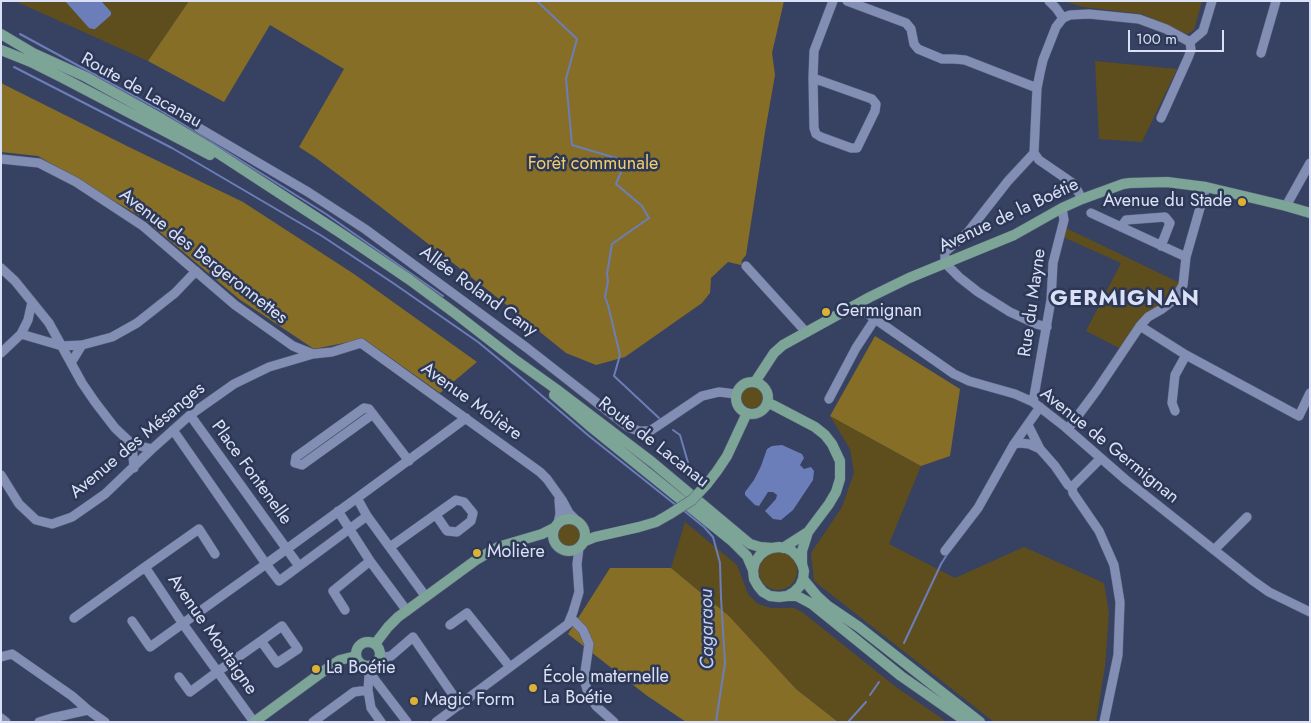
<!DOCTYPE html>
<html>
<head>
<meta charset="utf-8">
<style>
  body { margin:0 }
  #map { position:relative; width:1311px; height:723px; overflow:hidden; background:#374161; font-family:Jost,sans-serif }
  canvas { display:block }
  .frame { position:absolute; inset:0; border:2px solid #dae1f6; pointer-events:none }
  .scale { position:absolute; left:1128px; top:30px; width:96px; height:22px; box-sizing:border-box; border:2px solid #dae1f6; border-top:0; padding-left:6px; font-size:15px; line-height:18px; white-space:nowrap; color:#dae1f6; -webkit-text-stroke:4px #2d3756; paint-order:stroke }
</style>
</head>
<body>
<div id="map">
<canvas width="1311" height="723"></canvas>
<div class="frame"></div>
<div class="scale">100 m</div>
</div>
<script>
const context = document.querySelector('canvas').getContext('2d');
context.lineJoin = 'round';
function fillPath(path, color) {
  context.fillStyle = color;
  context.fill(path, 'evenodd');
}
function shape(rows) {
  const path = new Path2D();
  for (const r of rows) {
    if (r.length === 3) {
      path.moveTo(r[0] + r[2], r[1]);
      path.arc(r[0], r[1], r[2], 0, 2 * Math.PI);
      continue;
    }
    path.moveTo(r[0], r[1]);
    for (let i = 2; i < r.length; i += 2) path.lineTo(r[i], r[i + 1]);
  }
  return path;
}
function trace(path, color, width, dash) {
  context.strokeStyle = color;
  context.lineWidth = width;
  context.lineCap = dash ? 'butt' : 'round';
  context.setLineDash(dash || []);
  context.stroke(path);
}
function drawText(font, color, halo, rows, align = 'center') {
  context.font = font + ' Jost,sans-serif';
  context.lineWidth = 5;
  context.setLineDash([]);
  context.textBaseline = 'middle';
  context.strokeStyle = halo;
  context.fillStyle = color;
  for (const [text, x, y, turn = 0] of rows) {
    context.save();
    context.translate(x, y);
    context.rotate((+turn || 0) * Math.PI / 180);
    context.textAlign = isNaN(turn) ? turn : align;
    if (halo) context.strokeText(text, 0, 0);
    context.fillText(text, 0, 0);
    context.restore();
  }
}
const green = shape([
  [15,1,189,1,148,61],
  [1063,1,1202,1,1194,30,1187,34,1142,14,1083,7],
  [1095,61,1177,69,1142,142,1099,139],
  [1066,228,1182,284,1180,292,1121,349,1086,331,1121,263,1063,237],
  [752,397,11],
  [830,416,921,466,889,544,955,578,1024,547,1104,583,1109,613,1105,666,1096,722,994,722,814,581,811,553,842,507,854,473,850,449],
  [685,522,737,565,748,594,758,604,771,608,794,608,802,612,896,687,947,722,838,722,796,689,729,616,671,568],
  [569,535,11],
  [778,571,19]
]);
const forest = shape([
  [189,1,784,1,772,53,775,75,765,132,746,255,742,260,741,265,728,262,711,278,710,293,702,303,625,357,596,365,566,353,489,291,360,191,316,158,299,147,344,69,270,25,224,102,148,61],
  [1,83,131,148,243,202,354,274,477,362,440,393,364,339,314,349,239,299,143,218,38,156,1,152],
  [875,336,960,389,950,456,921,466,830,416],
  [610,568,671,568,729,616,796,689,838,722,686,722,646,695,568,634]
]);
const water = shape([
  [65,1,101,1,111,12,111,15,95,29,93,29,89,28],
  [782,445,802,454,804,458,800,465,804,469,811,467,814,471,813,480,793,510,781,520,773,519,765,511,776,499,777,495,773,492,768,492,759,506,755,505,745,495,745,492,754,480,761,466,767,449,772,446]
]);
const stream = shape([
  [537,1,577,39,566,79,572,145,626,161],
  [20,34,160,110,326,214,443,296],
  [14,67,172,148,322,236,393,283,478,342,506,365,589,436,677,506],
  [624,165,616,184,642,206,649,218,612,244,607,274,608,281,605,297,608,305,620,355,614,376,659,418],
  [673,430,680,435,689,466],
  [683,510,704,527,713,537,720,563,721,598,725,663,716,722],
  [904,643,941,564,948,553],
  [870,695,879,682],
  [848,722,866,702]
]);
const minor = shape([
  [847,1,906,23,911,29,914,44,918,49,942,59,954,59,965,60,1037,88],
  [1049,1,1056,8,1063,18,1056,27,1043,60,1040,73,1037,88,1034,153,1039,160,1074,184,1082,199],
  [1063,18,1070,15,1089,14,1139,19,1166,29,1190,42,1203,31,1212,1],
  [1261,53,1276,1],
  [813,78,872,99,876,104,875,111,857,148,851,148,821,137,816,134,814,128,813,78,814,51,833,1],
  [1161,118,1188,58,1191,50,1190,42],
  [199,128,308,192,365,229,527,348,628,427,639,431,650,431,702,396,719,392,736,394],
  [1034,153,1008,181,968,232,945,252,945,263,959,277,978,292,1010,312,1036,324,1047,327],
  [1,159,39,163,76,182,143,226,235,305,293,346,313,354,332,352,361,343,540,472,547,479,562,500,569,513,575,519],
  [1286,206,1310,163],
  [1091,213,1186,257],
  [1121,227,1126,220,1165,217,1170,223,1161,246],
  [746,266,806,332],
  [1,268,15,281,49,323,82,383,95,402,115,428,132,444,152,449],
  [855,305,954,374,969,381,1015,394,1033,402,1064,426,1126,480,1252,580,1269,592,1310,612],
  [1140,326,1186,355,1299,416,1310,393],
  [21,334,62,346,82,345,112,337,137,323,175,293,196,271],
  [1,353,21,334,28,320,32,302],
  [71,363,82,345],
  [829,399,856,348,875,319],
  [1033,402,1051,300,1053,263,1064,220,1062,208],
  [1175,411,1172,403,1175,375,1186,355],
  [373,414,302,465,295,463,296,457,364,408,369,409,409,461],
  [190,415,299,566],
  [1028,425,1040,449,1055,466,1068,485,1072,488,1073,493,1099,531,1114,565,1120,602,1118,655,1104,722],
  [1068,429,1097,390,1140,326,1148,317,1162,309,1175,299,1183,285,1186,257,1206,187],
  [132,444,134,468],
  [1014,444,1020,443,1029,444,1040,449],
  [1,475,19,504,36,520,52,524,72,517,105,494,152,449,190,415,234,384,269,367,313,354],
  [1072,488,1074,485,1100,459],
  [357,498,466,418],
  [338,511,370,561,407,611],
  [367,516,426,597],
  [558,523,560,514,559,500],
  [390,547,456,500,464,502,473,513,471,521,457,532,447,531,436,515],
  [1214,550,1247,517],
  [945,551,978,508,1014,444,1040,407],
  [145,567,183,624,254,722],
  [345,610,333,591,370,561],
  [74,618,145,567,199,529,215,554],
  [571,618,583,630,589,644,584,679,588,693,596,706,614,722],
  [132,621,150,647,266,564,357,498,367,516,279,581,266,564,173,430],
  [450,625,467,613,510,667],
  [1,657,12,654,72,696,88,710],
  [379,658,391,656,413,637,460,705],
  [370,665,372,674,375,680,407,722],
  [367,670,369,676,368,690,371,708,381,722],
  [179,677,190,692,217,672,261,641,282,626,298,649,277,663,261,641],
  [1,718,6,722],
  [39,722,52,718,88,710,105,722],
  [313,722,354,692,368,690],
  [436,722,568,624,573,612,579,592,577,564,579,548]
]);
const major = shape([
  [1,34,33,53,86,77,162,119,207,146,342,234,410,280,456,314,514,359,556,389,652,462,750,544,760,547,772,548],
  [1,50,31,62,63,78,210,155],
  [755,382,774,353,783,345,870,297,909,278,1014,235,1062,208,1082,199,1123,184,1130,183,1167,182,1206,187,1286,206,1310,213],
  [752,398,16],
  [554,395,591,427,732,541,747,556,753,570],
  [767,403,773,405,815,427,825,435,832,444,840,461,840,479,836,492,829,504,808,532,783,548],
  [707,484,717,471,727,456,747,413],
  [569,535,16],
  [585,541,595,537,639,527,656,522,670,514],
  [802,564,798,557,792,551,786,548,779,547,772,548,765,551,760,555,755,562,753,570,754,579,758,586,763,592,770,596,779,597,787,596,794,592,800,586,803,579,804,571,802,564,802,551,808,532],
  [803,579,817,596,828,606,859,627,980,722],
  [787,596,797,596,812,604,901,676,967,722],
  [368,654,12],
  [375,644,388,627,398,617,476,560,498,547,542,534,554,528],
  [254,722,332,665,340,660,356,656]
]);
const majorBridge = shape([
  [670,514,692,500,707,484]
]);
const markers = [
  [1242,202,5,"#dbb233"],
  [826,312,5,"#dbb233"],
  [477,553,5,"#dbb233"],
  [316,669,5,"#dbb233"],
  [533,688,5,"#dbb233"],
  [414,701,5,"#dbb233"]
];
const streetNames = [
  ["Route de Lacanau",141,91,29],
  ["Avenue de la Boétie",1009,216,-25],
  ["Avenue des Bergeronnettes",203,257,38],
  ["Allée Roland Cany",478,292,36],
  ["Rue du Mayne",1033,303,-82],
  ["Avenue Molière",471,402,36],
  ["Avenue des Mésanges",138,441,-40],
  ["Route de Lacanau",653,443,38],
  ["Avenue de Germignan",1109,446,39],
  ["Place Fontenelle",251,473,54],
  ["Avenue Montaigne",212,635,55]
];
const parkNames = [
  ["Forêt communale",593,165]
];
const poiNames = [
  ["Avenue du Stade",1232,202,"right"],
  ["Germignan",836,312],
  ["Molière",487,553],
  ["La Boétie",326,669],
  ["École maternelle",543,678],
  ["La Boétie",543,699],
  ["Magic Form",424,701]
];
const waterNames = [
  ["Cagaraou",708,629,-91]
];
const districtNames = [
  ["GERMIGNAN",1125,300]
];
fillPath(green, '#5e4e1d');
fillPath(forest, '#866e27');
fillPath(water, '#6b7eb9');
trace(stream, '#6b7eb9', 2);
trace(minor, '#565f7a', 10);
trace(major, '#565f7a', 11);
trace(minor, '#828eb3', 9);
trace(major, '#7ca497', 10);
trace(majorBridge, '#565f7a', 11, []);
trace(majorBridge, '#7ca497', 10);
for (const [x, y, r, color] of markers) {
  const dot = new Path2D();
  dot.arc(x, y, r, 0, 2 * Math.PI);
  context.fillStyle = color;
  context.fill(dot);
  trace(dot, '#2d3756', 2);
}
drawText('18px', '#dae1f6', '#2d3756', streetNames);
drawText('18px', '#f1ce6c', '#2d3756', parkNames);
drawText('18px', '#dae1f6', '#2d3756', poiNames, 'left');
drawText('italic 19px', '#c3cff1', '#2d3756', waterNames);
context.letterSpacing = '1px';
drawText('bold 22px', '#dae1f6', '#2d3756', districtNames);
context.letterSpacing = '0px';
</script>
</body>
</html>
